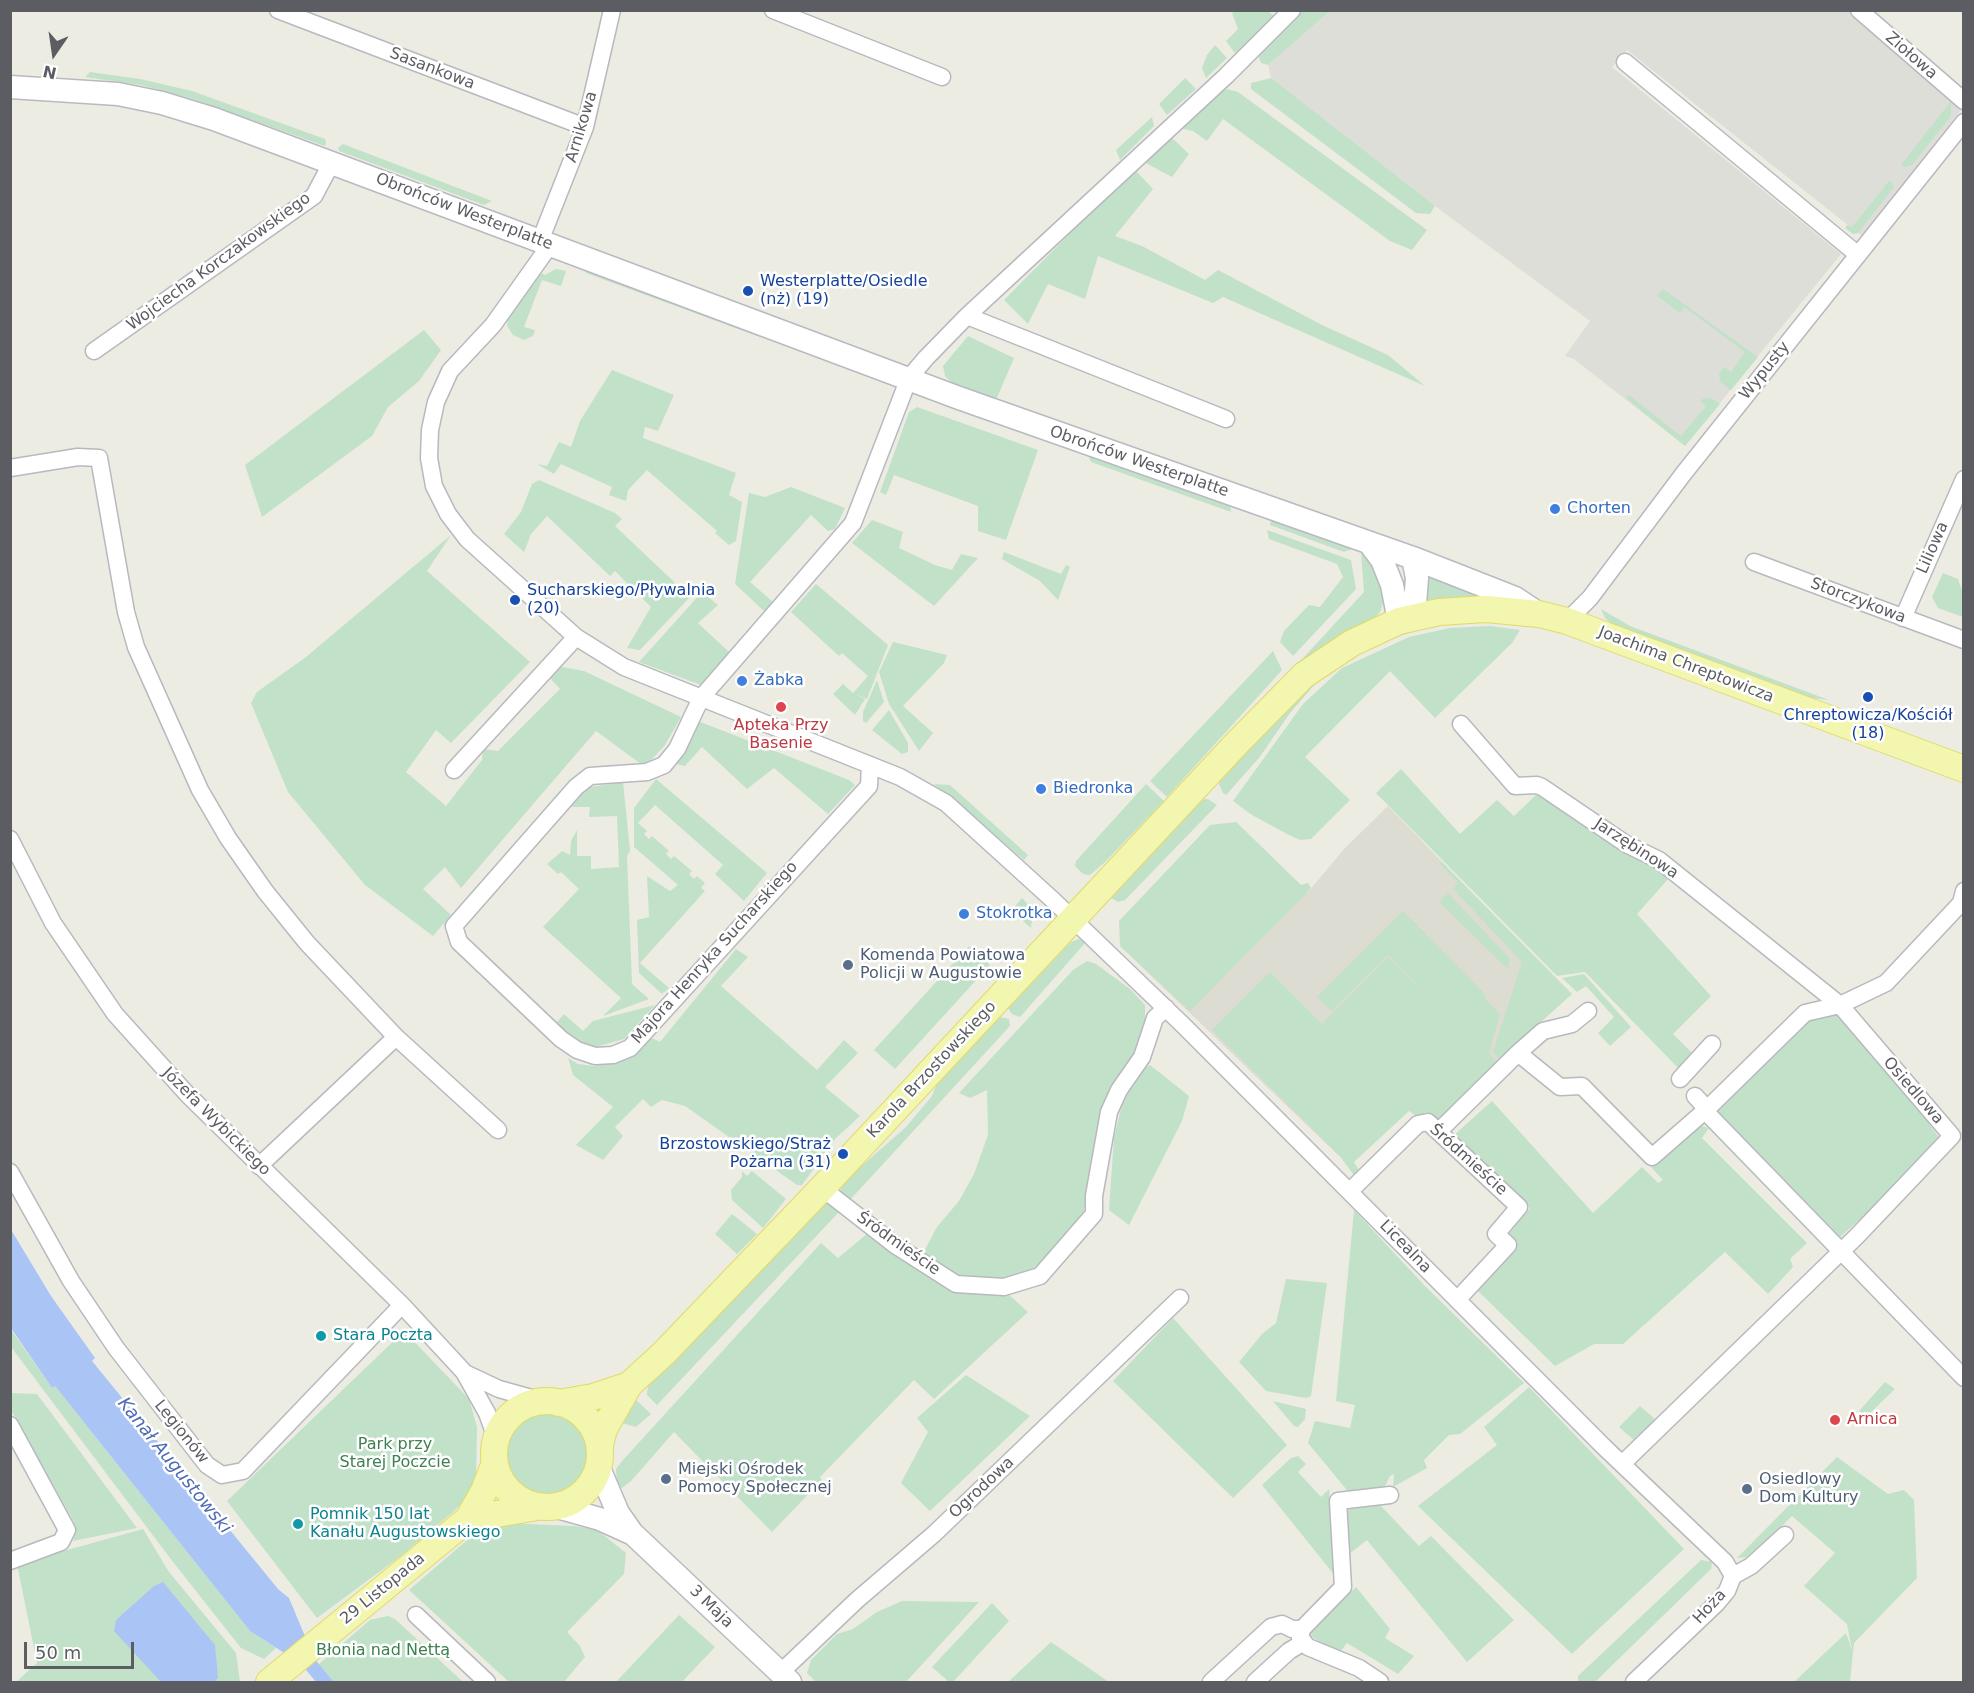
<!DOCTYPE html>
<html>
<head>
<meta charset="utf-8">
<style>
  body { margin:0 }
  #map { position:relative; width:1974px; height:1693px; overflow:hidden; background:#ecece3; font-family:"DejaVu Sans",sans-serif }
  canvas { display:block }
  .frame { position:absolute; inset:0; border:12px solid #5b5d62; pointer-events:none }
  .north { position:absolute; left:24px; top:24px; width:60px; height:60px; -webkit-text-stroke:4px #fff; paint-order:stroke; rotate:193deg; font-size:16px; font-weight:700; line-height:24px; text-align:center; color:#5b5d62 }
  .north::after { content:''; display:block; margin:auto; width:21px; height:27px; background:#5b5d62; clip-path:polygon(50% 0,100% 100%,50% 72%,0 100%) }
  .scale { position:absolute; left:24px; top:1642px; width:110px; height:27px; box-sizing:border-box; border:3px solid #5b5d62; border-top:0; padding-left:8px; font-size:18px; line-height:21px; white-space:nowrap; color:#5b5d62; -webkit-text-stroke:4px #fff; paint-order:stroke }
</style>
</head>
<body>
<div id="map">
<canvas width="1974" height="1693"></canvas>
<div class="frame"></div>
<div class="north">N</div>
<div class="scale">50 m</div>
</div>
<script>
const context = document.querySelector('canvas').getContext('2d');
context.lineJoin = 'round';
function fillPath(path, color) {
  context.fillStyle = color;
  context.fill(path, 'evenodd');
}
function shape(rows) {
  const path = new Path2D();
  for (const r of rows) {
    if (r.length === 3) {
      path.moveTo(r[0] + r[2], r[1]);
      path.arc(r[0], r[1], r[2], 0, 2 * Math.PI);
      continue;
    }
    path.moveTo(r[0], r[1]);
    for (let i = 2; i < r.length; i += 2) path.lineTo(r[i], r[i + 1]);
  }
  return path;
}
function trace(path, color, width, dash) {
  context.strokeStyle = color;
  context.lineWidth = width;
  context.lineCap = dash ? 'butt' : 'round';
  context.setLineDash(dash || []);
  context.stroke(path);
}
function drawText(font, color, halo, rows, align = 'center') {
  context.font = font + ' "DejaVu Sans",sans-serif';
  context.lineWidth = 5;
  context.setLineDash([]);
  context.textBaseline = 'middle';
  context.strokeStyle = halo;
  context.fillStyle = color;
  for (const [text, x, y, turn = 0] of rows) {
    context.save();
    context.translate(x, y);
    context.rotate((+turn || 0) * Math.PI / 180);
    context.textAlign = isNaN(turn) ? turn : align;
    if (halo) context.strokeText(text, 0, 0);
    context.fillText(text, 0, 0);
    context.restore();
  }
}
const industrial = shape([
  [1330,11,1851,11,1963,102,1963,107,1863,237,1627,50,1612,67,1841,254,1685,446,1574,359,1565,356,1590,321,1273,86,1268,65]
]);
const education = shape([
  [1388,806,1569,993,1442,1115,1406,1085,1339,1156,1120,946,1236,822,1308,892,1345,848]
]);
const green = shape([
  [1236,11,1268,11,1275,17,1235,53,1226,41,1238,29,1232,13],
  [1299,11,1330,11,1268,65,1261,63,1258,55],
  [1215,45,1227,58,1206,78,1202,68,1207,55],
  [90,72,140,79,192,91,325,139,326,143,325,146,190,98,141,85,85,77],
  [1185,78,1196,89,1167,115,1159,104],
  [1271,78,1435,206,1430,214,1416,213,1251,89,1251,83],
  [1227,89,1238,92,1427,230,1412,250,1390,241,1223,119,1207,141,1193,131,1179,128,1215,93],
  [1951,101,1951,116,1912,165,1904,167,1901,165],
  [1152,117,1154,126,1120,160,1116,150],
  [1169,135,1189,154,1172,177,1142,161],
  [343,144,424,175,492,201,484,205,339,151,338,148],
  [1134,169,1153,189,1115,236,1142,246,1205,280,1218,270,1322,325,1388,355,1425,386,1223,297,1213,303,1098,256,1085,299,1048,284,1028,324,1004,300],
  [1890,180,1894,187,1858,233,1853,234,1845,228,1847,225,1852,227],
  [584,267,774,336,760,337,586,273],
  [556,269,566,271,561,286,542,280,524,327,535,330,533,336,524,340,513,335,507,326,509,311,541,273,545,275],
  [1663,289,1758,357,1731,390,1720,382,1719,374,1724,367,1731,372,1745,352,1684,307,1680,313,1657,296],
  [424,330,441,350,419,381,388,407,372,436,262,517,245,465],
  [968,336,1014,358,996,400,952,383,945,376,943,366],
  [612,370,674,395,658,431,645,427,643,438,736,473,729,495,742,502,736,541,729,545,715,533,717,531,647,470,628,490,626,501,609,495,612,487,561,464,554,474,537,464,547,466,559,442,571,447,580,421],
  [1629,395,1681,436,1706,406,1700,401,1702,399,1711,398,1720,404,1685,446,1626,398],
  [917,407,1038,450,1006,540,978,531,978,506,894,475,886,495,880,492,909,412],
  [1088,455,1230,504,1231,512,1091,462],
  [539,480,615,513,622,519,615,526,690,597,640,650,627,648,651,607,615,571,610,576,547,516,531,534,524,552,504,534,521,512,532,484],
  [791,487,845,508,835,529,828,531,811,515,750,582,773,602,764,611,735,584,749,493,765,497],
  [872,520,903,532,899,548,935,565,952,570,961,554,978,558,934,606,852,543],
  [1276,520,1353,547,1352,549,1344,552,1270,525,1271,521],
  [1267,530,1351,560,1356,589,1293,656,1280,642,1284,631,1309,605,1320,607,1343,577,1337,564,1269,539],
  [451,535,427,571,530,662,451,743,436,730,406,772,446,806,482,760,483,749,498,751,560,689,550,678,557,666,584,671,681,717,665,745,645,767,596,731,461,888,445,867,423,889,451,915,433,936,365,885,288,792,251,703,257,692,306,657],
  [1004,552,1061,574,1066,565,1070,567,1058,600,1040,581,1002,559],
  [1361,552,1376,562,1384,600,1380,612,1373,620,1294,668,1364,592],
  [1422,569,1493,596,1426,604],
  [1943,573,1958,579,1963,593,1963,617,1938,608,1932,597],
  [816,584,888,645,867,699,855,694,865,699,855,715,833,694,843,684,853,693,868,676,842,653,839,656,791,612],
  [702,592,718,605,698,623,729,652,701,685,639,662],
  [1601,609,1630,626,1829,700,1804,697,1614,626,1605,618],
  [1484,620,1524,624,1528,627,1487,622,1444,625,1408,633,1365,650,1334,668,1315,684,1290,713,1259,758,1226,795,1223,793,1219,784,1221,778,1299,695,1336,665,1385,639,1410,630,1430,625],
  [1490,626,1520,630,1512,643,1435,718,1390,671,1305,757,1350,800,1311,839,1300,840,1287,834,1252,815,1233,801,1303,704,1342,668,1409,637,1450,628],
  [893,642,947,655,944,663,903,706,933,733,919,751,889,704,879,672],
  [1273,651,1282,670,1167,797,1150,781],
  [877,680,884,702,866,723,863,721,863,712],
  [889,710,908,743,908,752,902,754,872,730],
  [698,721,849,780,855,785,828,814,774,768,747,789,702,747,685,766,676,764],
  [1401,769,1460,834,1497,800,1514,816,1539,792,1560,803,1669,878,1637,914,1711,996,1673,1034,1694,1055,1681,1071,1585,972,1557,976,1376,793],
  [656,779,767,873,744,901,715,874,723,865,655,805,638,823,647,831,644,834,649,839,652,836,669,851,666,854,671,859,674,856,692,871,689,874,694,879,697,876,705,883,701,888,705,891,640,963,669,988,662,994,639,973,637,920,649,917,647,876,670,891,678,885,634,847,634,808],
  [623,782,630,851,627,856,632,984,649,999,603,1016,621,998,543,927,579,889,561,872,558,874,547,864,562,851,570,855,571,841,577,830,577,856,591,856,591,869,619,867,617,816,589,817,590,807,569,807,584,788],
  [934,784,950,785,1028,855,1024,860],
  [1146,784,1164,801,1105,862,1090,875,1083,874,1075,866,1076,861],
  [1208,799,1217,805,1125,900,1118,902,1111,898,1199,800],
  [1236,822,1301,885,1308,883,1311,888,1190,1011,1120,946,1119,921,1210,825],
  [1442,862,1572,994,1500,1059,1493,1052,1522,962,1453,889,1458,883,1440,864],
  [1448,893,1510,959,1508,969,1439,902],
  [1022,898,1033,910,1031,928,1011,911],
  [1403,911,1483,992,1486,1000,1500,1014,1489,1053,1498,1064,1446,1116,1439,1119,1426,1112,1419,1118,1409,1111,1354,1162,1361,1174,1356,1178,1339,1155,1212,1030,1270,972,1322,1024,1388,957,1437,1004,1388,955,1332,1011,1317,997],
  [1079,939,1086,942,1020,1017,1012,1014,1008,1008,1071,942],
  [969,946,990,965,895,1069,874,1050],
  [736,949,748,957,721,986,817,1070,844,1040,858,1053,825,1087,860,1116,835,1139,802,1185,797,1185,685,1106,662,1100,651,1107,643,1099,615,1127,623,1136,603,1160,576,1145,613,1107,573,1075,568,1058,578,1064,594,1066,618,1060,648,1036,660,1042],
  [478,951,557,1022,564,1014,583,1031,593,1021,655,1005,624,1039,595,1047,572,1040],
  [1087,961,1096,964,1130,989,1145,1005,1145,1031,1139,1049,1118,1079,1086,1206,1078,1223,1049,1256,1020,1278,996,1284,954,1276,921,1257,937,1227,959,1201,974,1174,988,1135,987,1090,970,1098,959,1093,1073,970],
  [1584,974,1631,1027,1610,1046,1598,1033,1614,1017,1586,986,1577,992,1562,978],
  [1840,1005,1944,1144,1840,1237,1713,1107,1805,1013],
  [999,1017,1009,1019,1010,1026,849,1201,841,1195,840,1185,906,1127,932,1096,939,1079],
  [1150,1065,1189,1096,1182,1121,1129,1225,1109,1210,1114,1138,1121,1109,1137,1072],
  [1492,1101,1593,1213,1642,1167,1658,1183,1663,1180,1651,1167,1698,1125,1709,1128,1702,1138,1807,1243,1790,1259,1793,1267,1768,1294,1725,1252,1623,1344,1594,1344,1555,1366,1476,1289,1505,1239,1530,1208,1453,1136],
  [742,1171,747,1176,752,1171,786,1199,763,1228,732,1200,731,1190,742,1177],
  [825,1201,839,1208,839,1212,657,1405,647,1395,648,1385],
  [1354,1210,1425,1286,1524,1383,1460,1434,1449,1435,1424,1460,1427,1468,1393,1487,1394,1474,1390,1476,1385,1486,1370,1496,1351,1495,1308,1443,1315,1421,1350,1428,1355,1405,1336,1401],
  [732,1214,757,1234,737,1254,715,1234],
  [868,1233,921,1267,1008,1294,1028,1312,934,1399,914,1380,820,1477,822,1480,772,1532,674,1432,631,1481,622,1488,617,1484,616,1469,623,1460,821,1243,838,1258],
  [1286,1279,1327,1283,1311,1396,1306,1398,1266,1391,1239,1362,1262,1334,1276,1323],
  [1173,1318,1287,1445,1233,1498,1113,1381],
  [10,1328,52,1388,55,1386,250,1631,276,1648,264,1659,241,1648,173,1562,11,1347],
  [404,1331,469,1399,477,1427,476,1481,469,1496,453,1512,402,1555,317,1618,227,1501],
  [966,1375,1030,1416,930,1511,901,1483,928,1432,917,1418],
  [1885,1382,1895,1389,1866,1417,1859,1411],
  [1529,1387,1684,1549,1572,1654,1418,1506,1497,1445,1484,1427],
  [10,1393,37,1394,137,1528,73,1541,76,1530,74,1522,11,1410],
  [633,1397,651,1414,636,1427,622,1423],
  [1273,1401,1306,1409,1305,1419,1298,1427,1294,1426],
  [1640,1406,1656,1420,1635,1441,1619,1427],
  [547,1454,41],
  [1298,1456,1306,1464,1298,1472,1321,1497,1329,1489,1336,1577,1262,1485,1291,1458],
  [1837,1457,1888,1494,1904,1490,1914,1500,1917,1578,1854,1643,1850,1682,1794,1682,1846,1633,1852,1650,1847,1624,1804,1586,1835,1553,1792,1516,1751,1557,1737,1558],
  [1390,1495,1380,1505,1419,1546,1431,1536,1514,1620,1467,1662,1367,1540,1348,1555,1346,1510],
  [504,1523,575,1526,597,1530,626,1553,624,1574,567,1632,580,1646,585,1657,564,1682,509,1682,409,1590,472,1536,489,1527],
  [143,1529,169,1572,236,1653,240,1682,16,1682,37,1663,17,1564],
  [1701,1560,1712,1562,1711,1569,1595,1682,1578,1682,1578,1676],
  [1356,1587,1390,1629,1385,1638,1414,1656,1398,1674,1347,1643,1338,1655,1307,1633],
  [902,1601,979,1602,906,1682,816,1682,807,1673,811,1660,837,1634,853,1629,877,1612],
  [992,1603,1009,1621,953,1682,949,1682,932,1667],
  [679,1615,715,1647,682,1682,616,1682],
  [388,1616,395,1619,463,1682,334,1682,319,1664,370,1620],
  [1051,1642,1109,1682,1110,1682,1008,1682]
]);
const water = shape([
  [10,1228,51,1296,95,1358,92,1361,278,1589,289,1598,307,1641,303,1645,334,1682,316,1682,292,1653,289,1656,250,1631,55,1386,52,1388,11,1328],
  [163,1582,215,1645,218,1678,214,1682,161,1682,114,1631,116,1620,154,1586]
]);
const street = shape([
  [278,10,585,127],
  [773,10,942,77],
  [1859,10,1964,101],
  [1625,62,1857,254],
  [540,241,585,127,612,10],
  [550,245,493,325,450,371,436,402,430,430,429,458,434,486,448,514,467,539,576,637,624,667,900,777,946,803,1054,901,1184,1026,1604,1447,1725,1562,1733,1576],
  [967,316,1226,419],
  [94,351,314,196,332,162],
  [10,468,78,457,99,458,126,612,136,647,200,790,228,838,265,891,307,943,396,1037,498,1130],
  [1754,562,1964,640],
  [1903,618,1964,479],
  [1567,621,1590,598,1684,473,1964,122],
  [1461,724,1515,786,1537,785,1542,787,1626,844,1659,860,1840,1005,1952,1136,1857,1236,1622,1464],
  [870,765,869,786,630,1048,613,1055,595,1056,577,1050,561,1039,459,942,454,926,576,787,590,776,647,772,664,765,677,749,701,698,853,523,909,378,926,358,967,316,1226,76,1292,10],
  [454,770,576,637],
  [10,839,53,923,115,1014,187,1094,402,1305,464,1372,487,1413,496,1438],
  [1518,1053,1543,1031,1572,1024,1588,1011],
  [1680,1079,1712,1044],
  [1695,1096,1707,1109],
  [1705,1111,1964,1378],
  [1439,1131,1518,1053,1560,1087,1582,1086,1652,1157,1707,1109,1805,1013,1840,1005,1886,983,1961,903,1964,891],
  [259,1166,396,1037],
  [10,1172,71,1281,116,1348,207,1465,222,1475,243,1471,402,1305],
  [822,1188,895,1245,956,1284,1004,1287,1040,1276,1094,1214,1094,1196,1109,1112,1119,1090,1142,1057,1155,1018,1166,1008],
  [1350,1191,1418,1124,1428,1122,1519,1207,1496,1234,1508,1245,1457,1300],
  [465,1373,499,1389,542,1401],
  [10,1425,67,1530,61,1542,10,1561],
  [416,1615,487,1682],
  [780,1673,857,1600,934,1534,1180,1298],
  [1211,1682,1271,1627,1282,1624,1292,1629,1302,1629],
  [1255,1682,1289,1651,1304,1642],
  [1380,1682,1359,1668,1308,1647,1300,1638,1302,1629,1343,1587,1338,1501,1390,1495],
  [1634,1682,1717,1603,1727,1591,1733,1576,1751,1566,1785,1535]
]);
const secondary = shape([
  [10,87,118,94,162,103,214,119,959,398,1413,558,1515,598,1539,614],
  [1370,544,1382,560,1392,585,1399,621],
  [1413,558,1417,578,1414,617],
  [599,1468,618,1513,632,1533,790,1682],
  [557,1507,600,1519,631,1533]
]);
const primary = shape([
  [547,1454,53],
  [559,1403,593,1397,629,1385],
  [600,1445,604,1429,629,1385,664,1353,822,1188,1237,743,1304,675,1352,643,1399,621,1439,612,1486,609,1539,614,1567,621,1964,769],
  [468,1519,537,1507],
  [269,1682,468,1519,484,1491,494,1465]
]);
const markers = [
  [748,291,6,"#1a4fb4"],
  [1555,509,6,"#3f7fe0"],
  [515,600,6,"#1a4fb4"],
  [742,681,6,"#3f7fe0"],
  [1868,697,6,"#1a4fb4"],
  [781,707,6,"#e0444e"],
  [1041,789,6,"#3f7fe0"],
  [964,914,6,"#3f7fe0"],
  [848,965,6,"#5c6f8a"],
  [843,1154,6,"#1a4fb4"],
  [321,1336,6,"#0f9aa8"],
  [1835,1420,6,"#e0444e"],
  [666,1479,6,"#5c6f8a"],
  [1747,1489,6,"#5c6f8a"],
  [298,1524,6,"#0f9aa8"]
];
const streetNames = [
  ["Ziołowa",1911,56,41],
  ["Sasankowa",432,69,21],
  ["Arnikowa",582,127,-73],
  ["Obrońców Westerplatte",464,212,21],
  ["Wojciecha Korczakowskiego",219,262,-36],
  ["Wypusty",1765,371,-51],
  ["Obrońców Westerplatte",1139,462,19],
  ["Liliowa",1933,548,-66],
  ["Storczykowa",1858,601,21],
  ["Joachima Chreptowicza",1686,665,21],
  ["Jarzębinowa",1636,849,33],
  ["Majora Henryka Sucharskiego",715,953,-48],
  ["Karola Brzostowskiego",932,1070,-47],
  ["Osiedlowa",1913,1091,49],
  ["Józefa Wybickiego",216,1122,45],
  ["Śródmieście",1468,1160,42],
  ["Śródmieście",898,1244,35],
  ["Licealna",1405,1247,46],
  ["Legionów",181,1432,51],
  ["Ogrodowa",982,1488,-43],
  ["29 Listopada",383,1589,-39],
  ["3 Maja",711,1607,44],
  ["Hoża",1710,1607,-47]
];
const transitNames = [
  ["Westerplatte/Osiedle",760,282],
  ["(nż) (19)",760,300],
  ["Sucharskiego/Pływalnia",527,591],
  ["(20)",527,609],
  ["Chreptowicza/Kościół",1868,716,"center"],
  ["(18)",1868,734,"center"],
  ["Brzostowskiego/Straż",831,1145,"right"],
  ["Pożarna (31)",831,1163,"right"]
];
const shopNames = [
  ["Chorten",1567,509],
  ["Żabka",754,681],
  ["Biedronka",1053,789],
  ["Stokrotka",976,914]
];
const healthNames = [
  ["Apteka Przy",781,726],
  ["Basenie",781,744],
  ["Arnica",1847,1420,"left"]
];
const serviceNames = [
  ["Komenda Powiatowa",860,956],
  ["Policji w Augustowie",860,974],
  ["Miejski Ośrodek",678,1470],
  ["Pomocy Społecznej",678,1488],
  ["Osiedlowy",1759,1480],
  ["Dom Kultury",1759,1498]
];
const cultureNames = [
  ["Stara Poczta",333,1336],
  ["Pomnik 150 lat",310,1515],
  ["Kanału Augustowskiego",310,1533]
];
const parkNames = [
  ["Park przy",395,1445],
  ["Starej Poczcie",395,1463],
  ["Błonia nad Nettą",383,1651]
];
const waterNames = [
  ["Kanał Augustowski",174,1466,51]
];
fillPath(industrial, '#deded8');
fillPath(education, '#dcdcd2');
fillPath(green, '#c2e1c9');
fillPath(water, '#aac4f6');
trace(street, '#b8b9be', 19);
trace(secondary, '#b9bac0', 25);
trace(primary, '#e2da66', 28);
trace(street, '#fff', 16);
trace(secondary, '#fff', 22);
trace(primary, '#f2f6ae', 26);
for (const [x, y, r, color] of markers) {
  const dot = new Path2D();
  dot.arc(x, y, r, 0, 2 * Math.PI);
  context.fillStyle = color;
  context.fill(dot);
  trace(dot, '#fff', 2);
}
drawText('16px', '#5b5d62', '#fff', streetNames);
drawText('16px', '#164399', '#fff', transitNames, 'left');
drawText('16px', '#366cbe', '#fff', shopNames, 'left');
drawText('16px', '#be3a42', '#fff', healthNames);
drawText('16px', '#4e5e75', '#fff', serviceNames, 'left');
drawText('16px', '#0d838f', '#fff', cultureNames, 'left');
drawText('16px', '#3d7f4f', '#fff', parkNames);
drawText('italic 18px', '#4f6bb6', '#fff', waterNames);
</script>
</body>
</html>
